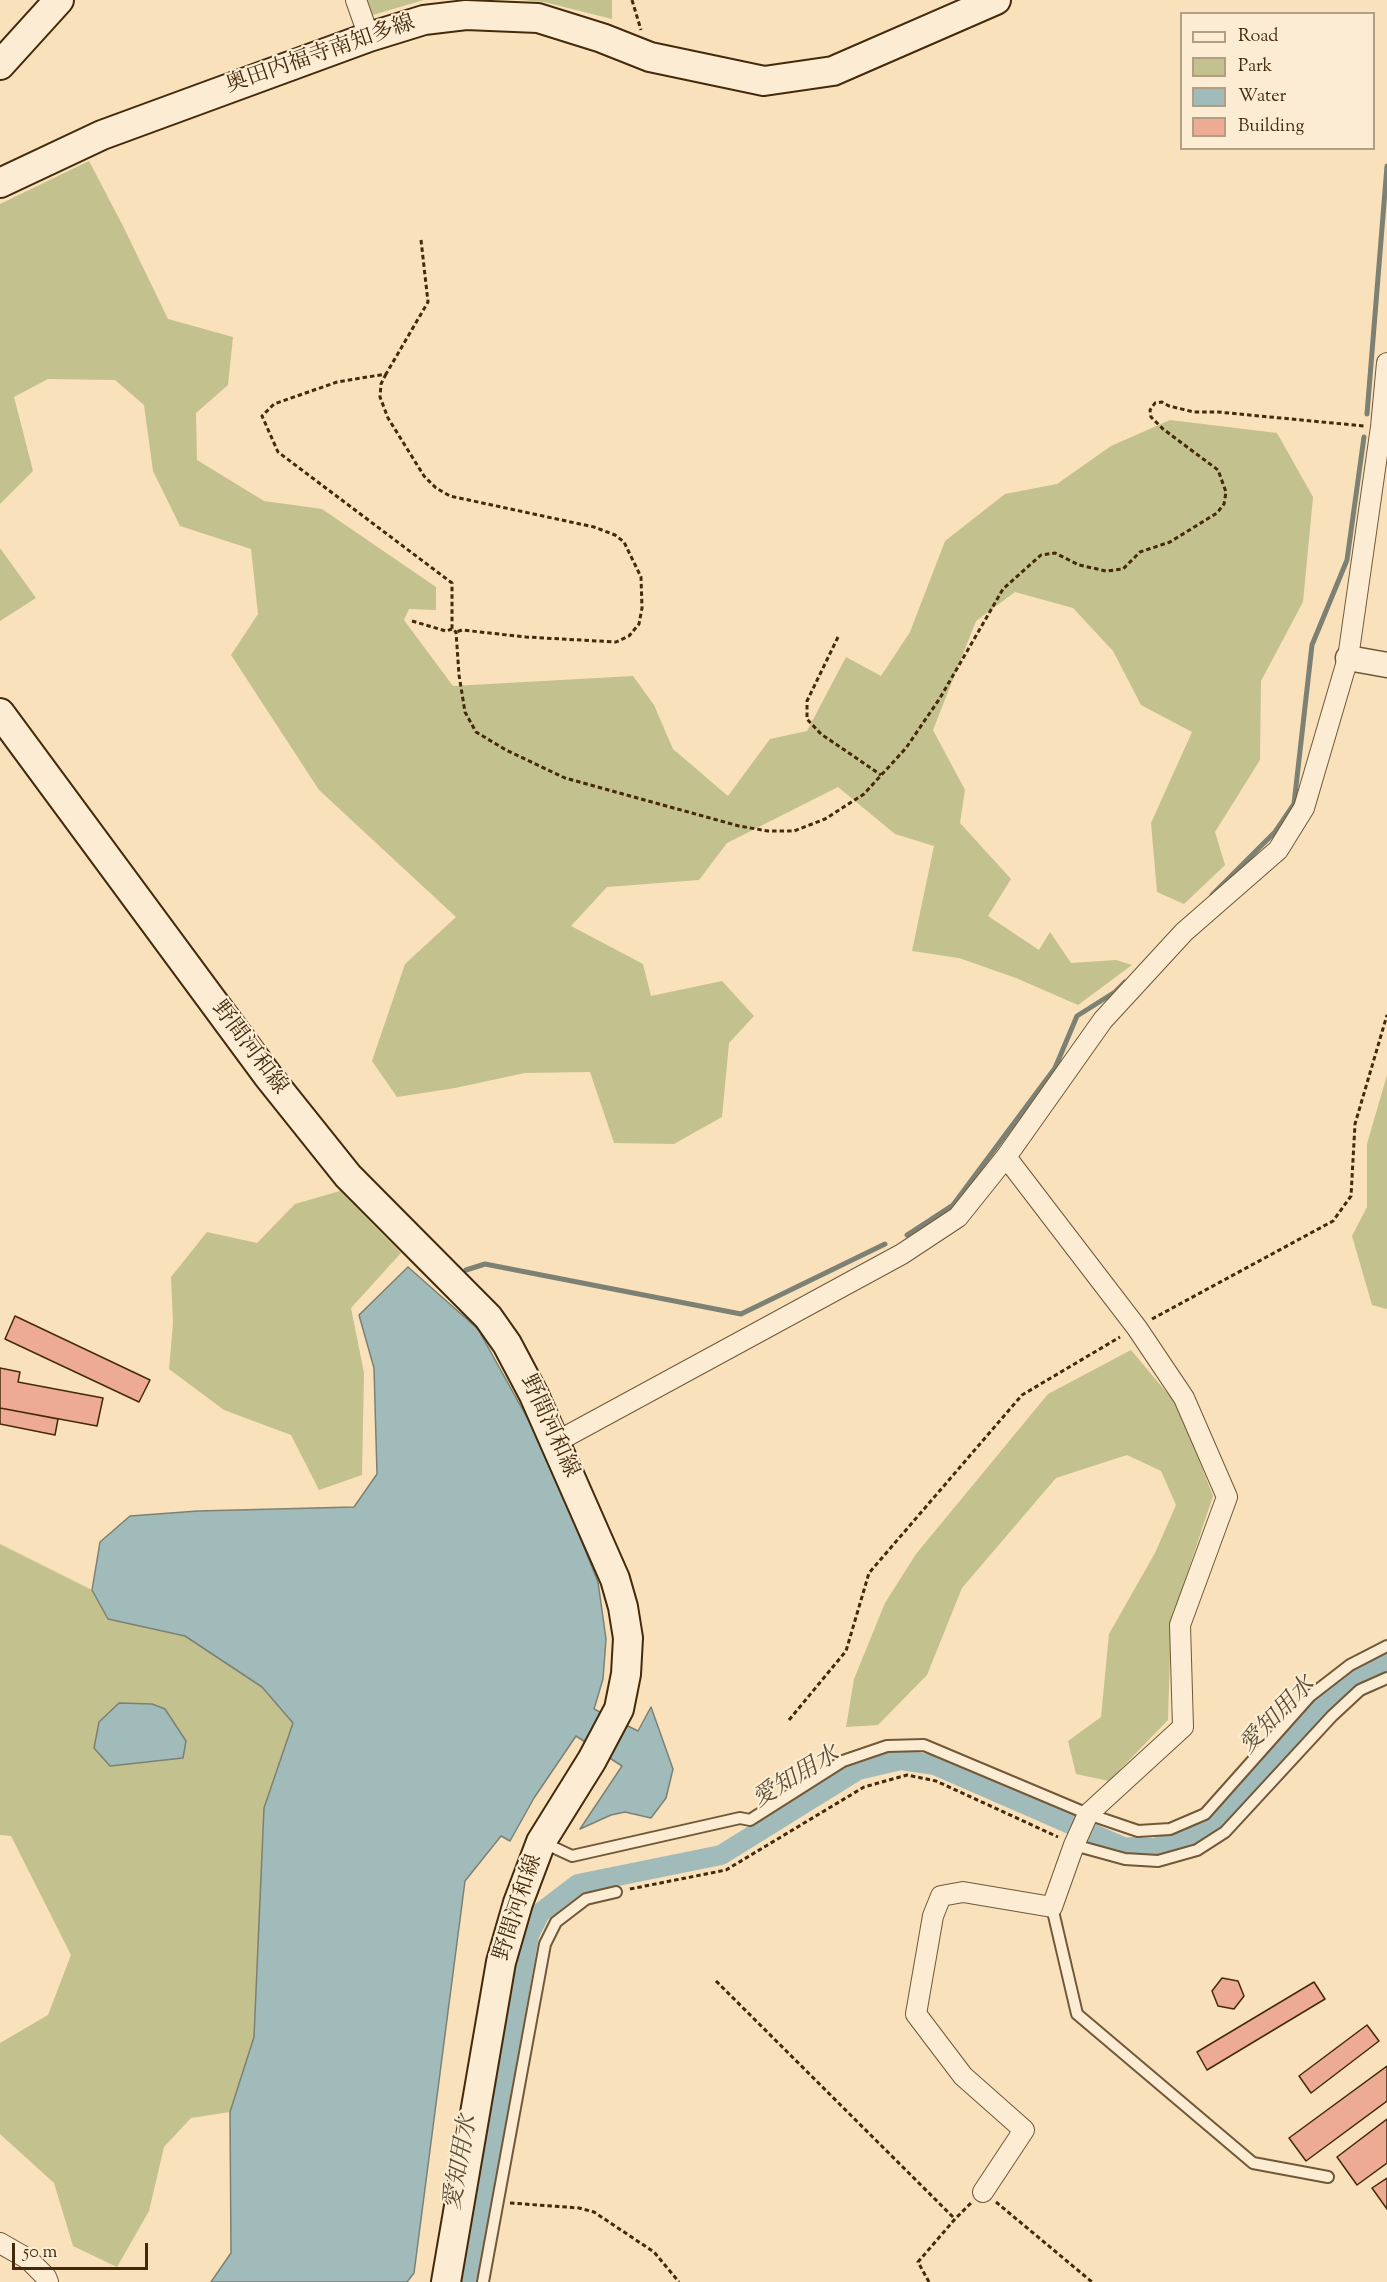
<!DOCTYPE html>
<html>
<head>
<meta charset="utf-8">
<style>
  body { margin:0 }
  #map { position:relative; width:1387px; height:2282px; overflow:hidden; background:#f9e1bc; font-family:"Sorts Mill Goudy",serif }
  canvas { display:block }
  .legend { position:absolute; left:1180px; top:12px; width:195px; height:138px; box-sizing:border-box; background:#fbecd3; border:2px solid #b29e83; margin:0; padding:8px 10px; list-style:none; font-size:18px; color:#442a0b }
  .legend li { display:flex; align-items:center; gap:12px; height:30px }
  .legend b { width:30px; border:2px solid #b29e83 }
  .scale { position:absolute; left:12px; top:2243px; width:136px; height:27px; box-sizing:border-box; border:3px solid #442a0b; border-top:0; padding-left:8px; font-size:18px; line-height:21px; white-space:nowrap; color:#442a0b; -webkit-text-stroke:4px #fbecd3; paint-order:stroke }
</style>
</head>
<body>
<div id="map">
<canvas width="1387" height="2282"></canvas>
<ul class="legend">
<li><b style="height:8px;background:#fbecd3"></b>Road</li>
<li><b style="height:16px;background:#c3c18d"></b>Park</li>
<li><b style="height:16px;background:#a1bbba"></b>Water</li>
<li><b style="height:16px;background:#edab93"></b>Building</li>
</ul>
<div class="scale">50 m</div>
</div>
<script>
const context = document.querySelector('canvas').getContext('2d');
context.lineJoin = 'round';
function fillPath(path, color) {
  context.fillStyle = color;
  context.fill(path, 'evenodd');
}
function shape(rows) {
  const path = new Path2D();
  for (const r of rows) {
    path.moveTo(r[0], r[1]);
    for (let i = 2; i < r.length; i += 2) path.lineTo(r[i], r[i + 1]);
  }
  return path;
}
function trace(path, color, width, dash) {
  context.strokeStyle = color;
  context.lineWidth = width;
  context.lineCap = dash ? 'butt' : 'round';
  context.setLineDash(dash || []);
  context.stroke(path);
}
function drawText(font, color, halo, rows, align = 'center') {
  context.font = font + ' "Sorts Mill Goudy","Noto Serif JP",serif';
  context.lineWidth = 4.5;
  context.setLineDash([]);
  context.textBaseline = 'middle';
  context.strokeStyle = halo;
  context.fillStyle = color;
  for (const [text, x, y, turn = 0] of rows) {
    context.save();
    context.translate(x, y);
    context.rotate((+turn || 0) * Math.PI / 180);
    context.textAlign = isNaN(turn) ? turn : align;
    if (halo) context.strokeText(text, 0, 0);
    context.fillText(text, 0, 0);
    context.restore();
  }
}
const green = shape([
  [363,0,424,0,369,16],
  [520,0,612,0,612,19,544,2],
  [89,161,123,226,168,319,233,337,228,385,196,413,197,460,264,501,322,509,436,587,436,610,409,609,404,620,453,686,633,676,654,705,673,749,728,796,770,739,807,731,846,657,881,676,910,632,945,541,1005,494,1057,484,1111,446,1170,420,1277,433,1313,497,1303,602,1261,681,1260,760,1215,832,1225,865,1184,904,1157,892,1151,823,1192,732,1141,705,1113,651,1073,608,1015,592,976,621,933,730,965,790,960,823,1011,879,988,916,1039,950,1050,932,1071,963,1116,960,1132,965,1078,1005,1016,978,959,958,912,951,934,846,895,834,838,787,727,843,699,880,607,887,571,926,643,964,651,996,722,981,754,1016,729,1043,722,1117,674,1144,614,1143,590,1072,525,1073,455,1088,397,1097,372,1061,405,964,456,917,319,790,231,655,258,614,251,549,180,526,153,471,144,405,115,380,48,379,14,397,33,471,0,504,0,204],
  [0,548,36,598,0,621],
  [1387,1075,1387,1309,1372,1305,1352,1236,1367,1207,1367,1144],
  [340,1191,401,1253,351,1308,364,1373,362,1475,319,1490,291,1435,224,1410,169,1369,173,1323,171,1277,207,1232,257,1243,295,1204],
  [1131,1350,1178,1406,1213,1496,1171,1622,1168,1720,1109,1781,1076,1774,1068,1741,1101,1717,1109,1634,1155,1553,1176,1505,1161,1471,1127,1455,1056,1478,962,1588,927,1675,878,1725,846,1727,854,1679,885,1603,916,1554,1048,1394],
  [0,1544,92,1590,108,1619,185,1636,262,1687,293,1723,264,1808,254,2037,230,2112,191,2118,164,2147,149,2211,117,2267,73,2246,54,2183,0,2134,0,2043,48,2015,71,1955,11,1836,0,1835]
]);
const water = shape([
  [408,1267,478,1329,545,1450,598,1582,606,1639,603,1679,594,1709,638,1731,651,1707,673,1769,666,1798,651,1818,625,1812,611,1815,580,1829,622,1766,576,1736,534,1798,510,1841,501,1836,465,1881,414,2273,407,2282,211,2282,231,2253,230,2112,254,2037,264,1808,293,1723,262,1687,185,1636,108,1619,92,1590,100,1542,130,1516,198,1511,354,1507,377,1474,374,1368,359,1315,408,1267],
  [119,1703,152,1704,165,1709,186,1741,183,1758,110,1766,94,1748,99,1722,119,1703]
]);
const stream = shape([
  [1367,414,1387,166],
  [1212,895,1275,832,1294,804,1312,645,1347,560,1364,437],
  [907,1235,953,1205,1055,1068,1077,1016,1115,992,1125,982],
  [466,1270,485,1264,741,1314,885,1244]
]);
const canal = shape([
  [468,2282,529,1935,540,1913,578,1884,721,1855,858,1770,901,1760,935,1765,1123,1847,1155,1848,1188,1837,1215,1821,1323,1705,1354,1678,1387,1662]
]);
const building = shape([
  [15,1316,150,1380,139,1402,5,1339,15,1316],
  [0,1368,20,1372,18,1382,103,1398,97,1426,0,1408,0,1368],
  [0,1408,58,1419,55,1435,0,1424,0,1408],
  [1222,1978,1238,1981,1244,1996,1234,2009,1218,2006,1212,1991,1222,1978],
  [1314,1982,1325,1999,1207,2070,1197,2052,1314,1982],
  [1367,2025,1379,2041,1311,2093,1299,2076,1367,2025],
  [1387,2066,1387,2101,1306,2161,1289,2138,1387,2066],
  [1387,2119,1387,2163,1357,2185,1337,2157,1387,2119],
  [1387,2178,1387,2209,1372,2188,1387,2178]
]);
const path = shape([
  [632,0,641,30],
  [421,240,428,302,386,374,337,382,274,404,262,416,278,452,452,583,452,629,456,632,459,675,465,712,476,732,506,750,565,778,739,826,768,831,794,831,825,819,864,794,906,748,940,698,1003,589,1041,555,1055,553,1079,565,1106,571,1123,569,1140,552,1170,542,1217,513,1224,504,1226,492,1218,470,1163,429,1151,417,1150,410,1155,403,1162,402,1169,406,1194,412,1218,412,1364,426],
  [386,374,381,384,380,397,388,418,424,476,436,488,450,496,594,527,615,535,624,542,641,577,642,608,639,624,629,636,616,642,526,637,462,630,456,632],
  [412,621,446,631,452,629],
  [838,637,807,701,807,719,821,734,881,775],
  [1152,1319,1333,1221,1351,1196,1355,1124,1387,1015],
  [789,1720,846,1651,869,1573,1022,1395,1120,1337],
  [630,1889,726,1870,864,1787,907,1775,936,1781,1058,1837],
  [716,1981,955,2219],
  [996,2202,1092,2282],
  [510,2203,579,2208,594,2212,654,2252,679,2282],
  [929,2282,918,2262,955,2219,971,2203]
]);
const service = shape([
  [542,1842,572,1856,740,1818,750,1820,843,1761,887,1746,924,1745,1088,1814,1138,1831,1170,1829,1205,1814,1310,1696,1350,1665,1387,1646],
  [1074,1845,1125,1859,1158,1861,1197,1850,1225,1832,1332,1716,1360,1690,1387,1678],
  [1052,1907,1077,2014,1253,2163,1328,2177],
  [483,2282,545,1944,556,1922,586,1899,616,1892]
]);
const minor = shape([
  [356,0,369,37],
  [556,1442,902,1254,958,1217,1006,1157,1103,1020,1184,932,1278,850,1304,808,1348,658,1381,427,1387,363],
  [983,2192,1024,2130,963,2076,916,2014,933,1916,941,1896,963,1892,1052,1907,1074,1845,1088,1814,1183,1727,1180,1625,1227,1497,1184,1398,1137,1328,1006,1157],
  [0,2243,28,2259,46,2277,48,2282]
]);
const tertiary = shape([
  [1348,658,1387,665]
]);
const secondary = shape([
  [0,65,59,0],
  [0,183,102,135,369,37,424,20,466,15,538,18,602,38,650,57,764,81,833,71,996,0],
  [0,713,268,1076,348,1176,488,1317,507,1344,534,1395,615,1579,623,1607,628,1638,626,1674,619,1709,592,1760,541,1842,518,1903,501,1962,446,2282]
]);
const streetNames = [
  ["奥田内福寺南知多線",321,56,-19],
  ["野間河和線",248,1049,53],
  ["野間河和線",548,1427,65],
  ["野間河和線",520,1908,-72]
];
const waterNames = [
  ["愛知用水",1279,1717,-46],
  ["愛知用水",797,1779,-31],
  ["愛知用水",463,2163,-80]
];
fillPath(green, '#c3c18d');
fillPath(water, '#a1bbba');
trace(water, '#7c8174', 1.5);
trace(stream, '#7c8174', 5);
trace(canal, '#a1bbba', 20);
fillPath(building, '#edab93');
trace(building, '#442a0b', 1.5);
trace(service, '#715837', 14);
trace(minor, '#715837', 22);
trace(tertiary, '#715837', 27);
trace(secondary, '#442a0b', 32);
trace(path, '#442a0b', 3, [4.5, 3]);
trace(service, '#fbecd3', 10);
trace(minor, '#fbecd3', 20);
trace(tertiary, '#fbecd3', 24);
trace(secondary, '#fbecd3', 28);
drawText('22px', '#442a0b', '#fbecd3', streetNames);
drawText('italic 24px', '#5b4e37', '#fbecd3', waterNames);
</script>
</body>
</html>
